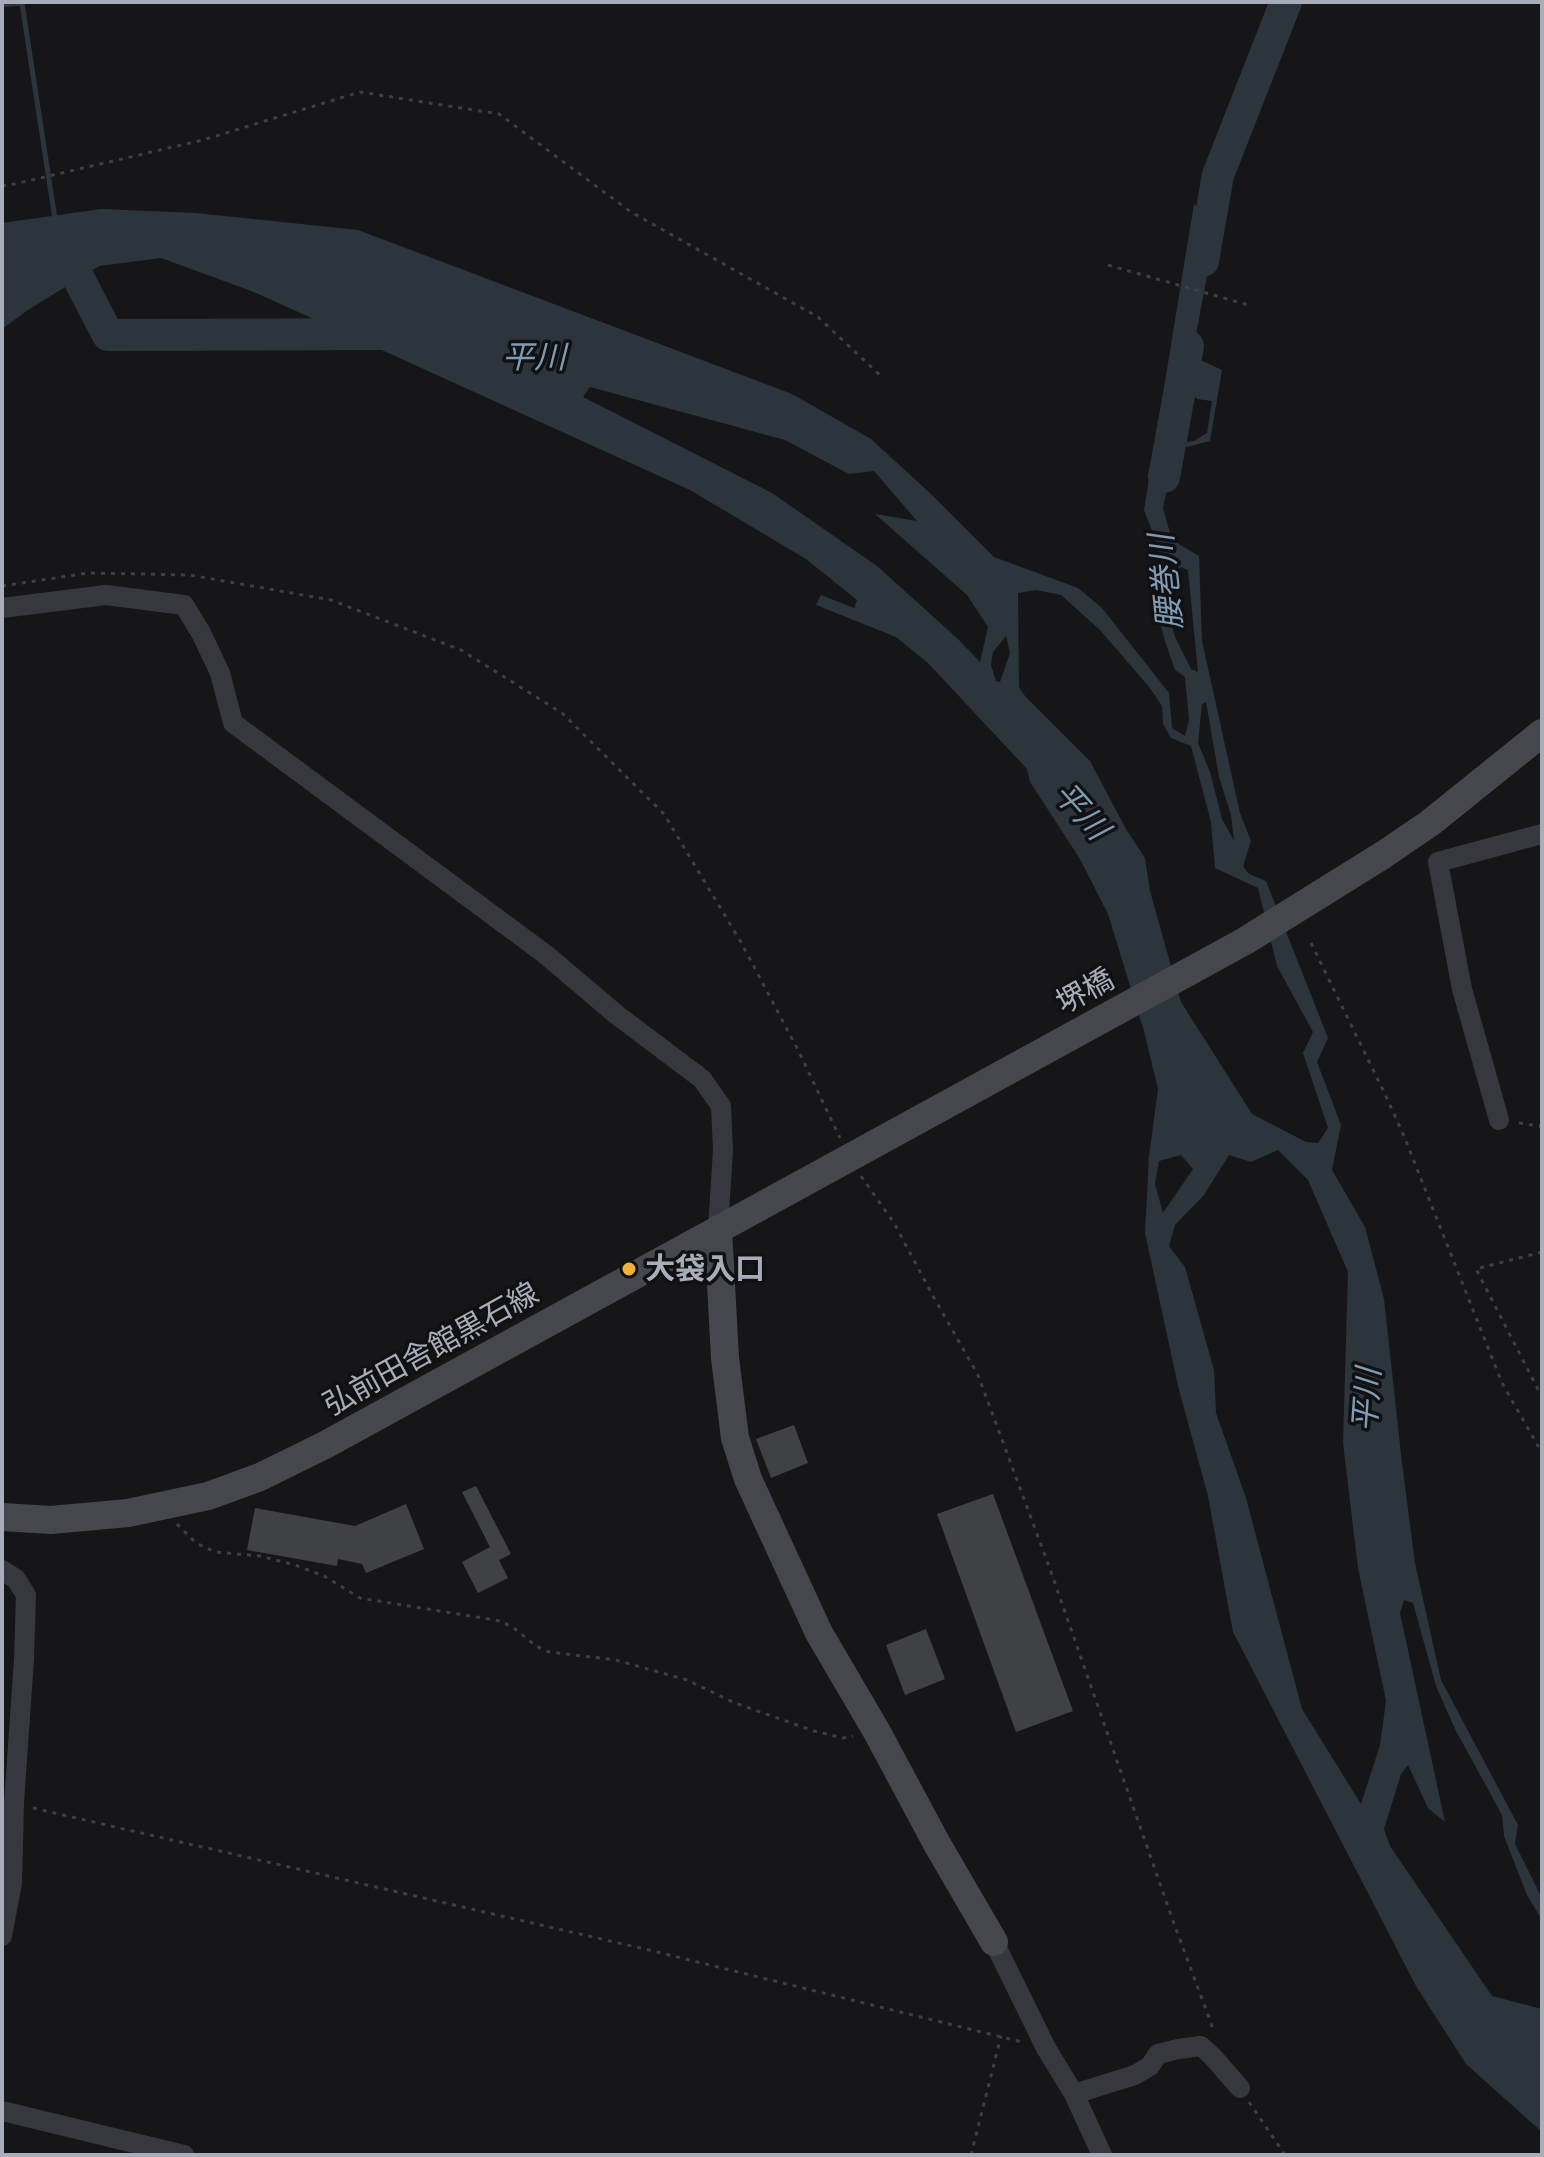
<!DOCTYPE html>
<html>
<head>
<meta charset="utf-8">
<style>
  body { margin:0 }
  #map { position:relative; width:1544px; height:2157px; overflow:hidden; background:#161618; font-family:Commissioner,sans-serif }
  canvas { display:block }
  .frame { position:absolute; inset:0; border:4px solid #a8adb8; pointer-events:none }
</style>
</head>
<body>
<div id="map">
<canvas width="1544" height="2157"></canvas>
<div class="frame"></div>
</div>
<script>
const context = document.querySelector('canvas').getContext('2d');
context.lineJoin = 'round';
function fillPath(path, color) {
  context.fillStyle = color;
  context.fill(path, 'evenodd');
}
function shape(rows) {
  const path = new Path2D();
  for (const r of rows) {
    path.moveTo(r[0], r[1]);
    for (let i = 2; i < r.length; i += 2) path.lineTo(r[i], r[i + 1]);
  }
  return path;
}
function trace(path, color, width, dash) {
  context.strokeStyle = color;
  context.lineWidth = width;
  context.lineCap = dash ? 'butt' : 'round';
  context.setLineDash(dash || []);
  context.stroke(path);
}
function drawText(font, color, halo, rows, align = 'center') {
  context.font = font + ' Commissioner,"Noto Sans JP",sans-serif';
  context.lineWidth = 7;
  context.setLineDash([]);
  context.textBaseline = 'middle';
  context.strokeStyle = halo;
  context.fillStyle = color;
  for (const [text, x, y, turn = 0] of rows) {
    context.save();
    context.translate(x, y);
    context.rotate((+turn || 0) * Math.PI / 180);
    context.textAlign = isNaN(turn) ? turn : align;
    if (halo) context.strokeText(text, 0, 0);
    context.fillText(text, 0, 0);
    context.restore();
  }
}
const water = shape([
  [1194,204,1225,228,1212,249,1192,356,1222,370,1210,441,1175,450,1163,508,1172,540,1199,556,1202,641,1240,813,1251,841,1243,866,1249,874,1266,881,1328,1038,1317,1062,1341,1125,1332,1170,1365,1227,1384,1299,1402,1463,1415,1563,1441,1680,1518,1825,1515,1844,1542,1898,1542,1920,1527,1895,1504,1836,1502,1815,1455,1729,1436,1686,1413,1603,1404,1600,1400,1613,1445,1822,1428,1808,1408,1765,1401,1774,1384,1829,1390,1846,1492,1996,1542,2009,1542,2132,1466,2064,1416,1986,1233,1632,1208,1496,1178,1386,1145,1233,1149,1156,1158,1089,1144,1031,1108,914,1080,859,1030,782,1027,769,928,663,896,637,816,605,821,595,854,608,857,600,806,559,690,490,254,292,161,258,99,266,28,310,2,329,2,223,101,209,196,213,358,230,792,394,871,439,932,495,994,557,1078,588,1102,608,1169,693,1172,728,1185,736,1189,720,1185,677,1175,670,1165,641,1157,611,1158,590,1165,575,1155,539,1144,510],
  [1186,386,1197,399,1212,401,1207,433,1194,441,1176,444,1167,431,1173,393],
  [590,387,785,440,849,474,874,471,917,521,875,514,967,595,988,627,980,662,958,639,877,566,772,493,583,397],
  [1181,567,1188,570,1198,672,1191,669,1175,637,1172,626,1170,604,1175,575],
  [1036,590,1061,595,1100,630,1150,688,1162,706,1163,724,1171,738,1191,746,1211,822,1215,868,1258,888,1277,966,1313,1032,1303,1053,1328,1128,1318,1143,1306,1142,1252,1114,1181,1002,1150,891,1145,858,1126,829,1090,761,1025,696,1019,687,1018,593],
  [1006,636,1010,653,1000,682,996,681,991,665,993,652],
  [1206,702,1219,777,1231,815,1234,841,1222,819,1210,772,1198,743,1202,704],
  [1278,1150,1308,1180,1348,1272,1343,1443,1358,1568,1386,1701,1380,1745,1361,1804,1302,1709,1246,1498,1216,1413,1214,1370,1185,1267,1169,1246,1175,1225,1204,1195,1229,1155,1251,1162],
  [1181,1155,1193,1169,1163,1213,1155,1184,1159,1161]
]);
const stream = shape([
  [2,5,22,3,55,219]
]);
const river = shape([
  [1203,261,1218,175,1286,2],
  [2,273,57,237,108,335,388,334],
  [1164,477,1188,346]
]);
const building = shape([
  [794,1425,808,1463,771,1478,756,1439],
  [476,1486,511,1554,499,1560,508,1578,478,1593,462,1562,490,1547,462,1492],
  [993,1494,1073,1711,1016,1732,937,1514],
  [406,1504,424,1549,366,1573,362,1564,338,1559,337,1566,247,1550,255,1508,355,1526],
  [926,1629,945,1679,905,1695,886,1645]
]);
const path = shape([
  [2,185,6,186,203,140,360,92,499,114,631,212,818,317,883,378],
  [1108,265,1252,306],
  [2,586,88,573,190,575,331,600,461,650,562,713,664,814,742,944,800,1054,840,1138],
  [1311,943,1384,1092,1404,1136,1502,1383,1542,1453],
  [1519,1123,1540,1126,1542,1129],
  [861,1176,894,1223,933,1296,978,1375,1050,1569,1173,1921,1214,2031],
  [1542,1252,1476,1269,1542,1397],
  [177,1524,196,1543,215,1552,260,1556,295,1565,324,1576,360,1598,501,1621,515,1629,536,1646,549,1652,616,1660,687,1680,735,1703,814,1731,843,1738,853,1736],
  [33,1808,645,1949,1022,2042],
  [1249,2102,1285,2155],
  [971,2155,1001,2036]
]);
const street = shape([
  [2,608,106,595,184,605,201,633,220,673,233,723,545,954,617,1015,702,1079,721,1106,723,1150,718,1229],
  [1499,1120,1462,989,1438,862,1542,834],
  [2,1570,16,1579,26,1595,24,1659,14,1803,12,1883,2,1936],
  [994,1942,1046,2048,1074,2094,1102,2155],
  [1074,2094,1135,2075,1150,2066,1158,2054,1178,2049,1201,2046,1213,2057,1240,2088],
  [2,2111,184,2155]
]);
const secondary = shape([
  [718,1229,725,1358,735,1438,748,1479,819,1633,877,1732,937,1844,994,1942],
  [2,1517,51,1520,128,1513,208,1496,260,1477,325,1445,1245,941,1383,855,1430,823,1542,733]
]);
const markers = [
  [629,1269,8,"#f2b134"]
];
const streetNames = [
  ["堺橋",1085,991,-29],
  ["弘前田舎館黒石線",431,1349,-29]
];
const poiNames = [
  ["大袋入口",645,1269]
];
const waterNames = [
  ["平川",534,357],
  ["腰巻川",1166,582,-96],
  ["平川",1081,811,48],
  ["平川",1367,1400,-86]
];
fillPath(water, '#2c353c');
trace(stream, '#2c353c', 5);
trace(river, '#2c353c', 32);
fillPath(building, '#404145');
trace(path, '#3d3f44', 3, [4, 6]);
trace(street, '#37383d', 20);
trace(secondary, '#45474d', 28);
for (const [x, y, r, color] of markers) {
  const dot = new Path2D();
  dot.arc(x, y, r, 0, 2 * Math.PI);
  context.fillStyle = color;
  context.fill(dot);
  trace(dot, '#111113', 3);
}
drawText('30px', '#a8adb8', '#111113', streetNames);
drawText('bold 30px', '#a8adb8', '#111113', poiNames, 'left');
drawText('italic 32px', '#7f9bb3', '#111113', waterNames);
</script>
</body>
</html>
